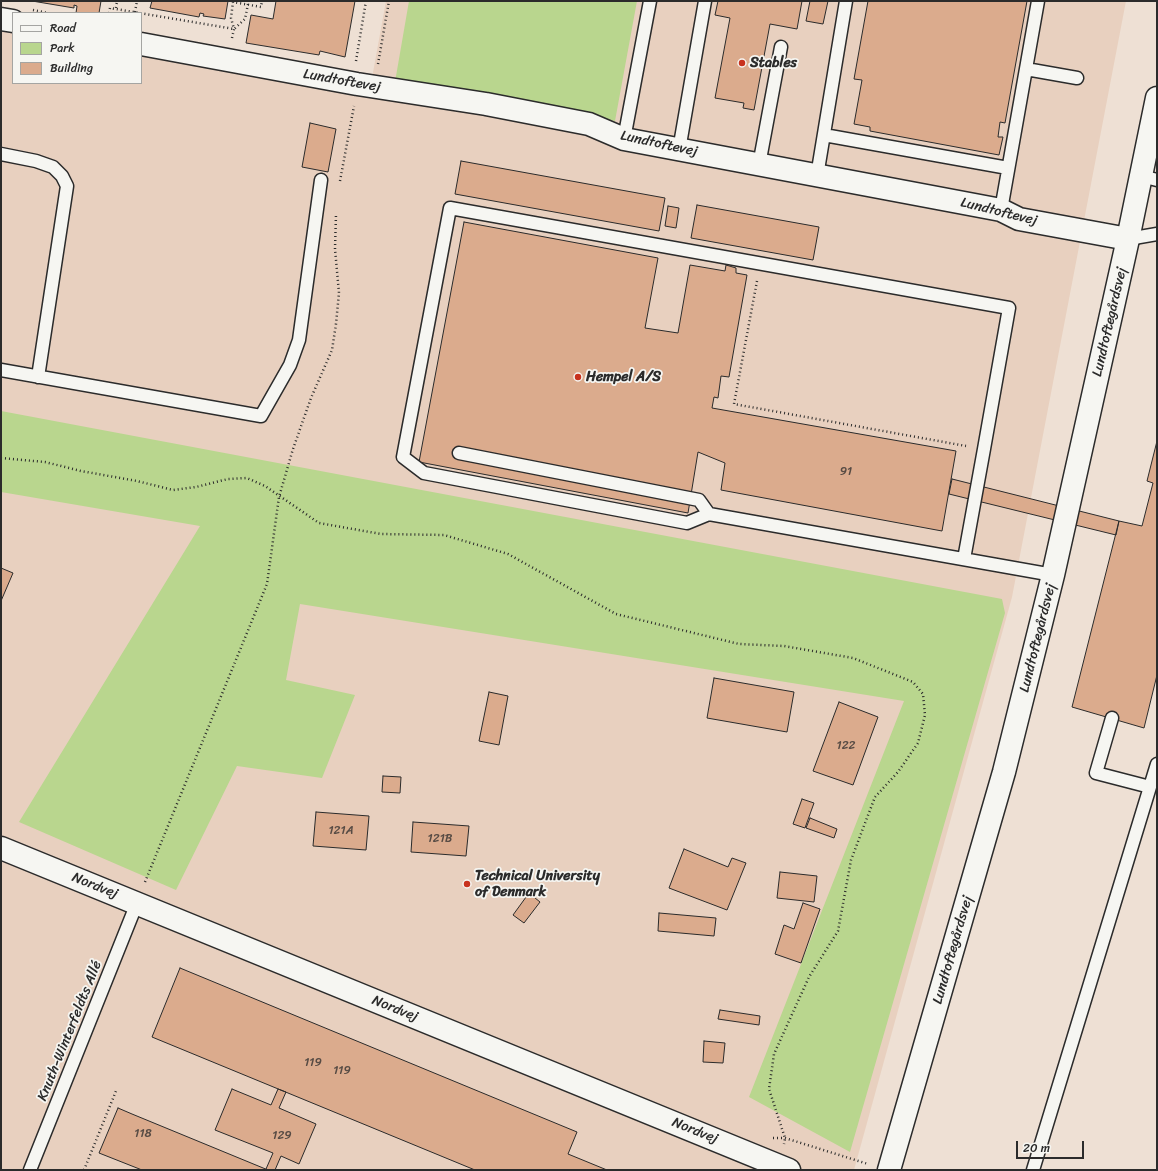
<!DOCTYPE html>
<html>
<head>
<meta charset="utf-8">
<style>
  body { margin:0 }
  #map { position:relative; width:1158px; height:1171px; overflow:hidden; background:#eee0d4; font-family:Sriracha,sans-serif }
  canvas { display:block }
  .frame { position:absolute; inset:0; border:2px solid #2b2b2b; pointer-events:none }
  .legend { position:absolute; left:12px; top:12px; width:130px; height:72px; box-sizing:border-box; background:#f6f6f2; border:1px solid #a5a5a2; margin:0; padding:5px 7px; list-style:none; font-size:12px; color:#2b2b2b }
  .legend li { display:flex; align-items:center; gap:8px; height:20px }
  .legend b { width:20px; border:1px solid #a5a5a2 }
  .scale { position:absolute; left:1016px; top:1141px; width:68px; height:18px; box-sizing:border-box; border:2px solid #2b2b2b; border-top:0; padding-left:5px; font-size:12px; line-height:14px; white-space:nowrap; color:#2b2b2b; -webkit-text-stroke:3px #f6f6f2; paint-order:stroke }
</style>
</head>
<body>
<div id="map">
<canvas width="1158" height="1171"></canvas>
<div class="frame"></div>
<ul class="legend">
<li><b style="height:5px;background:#f6f6f2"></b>Road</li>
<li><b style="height:11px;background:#b9d68e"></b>Park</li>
<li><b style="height:11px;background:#dbab8d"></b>Building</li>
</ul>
<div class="scale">20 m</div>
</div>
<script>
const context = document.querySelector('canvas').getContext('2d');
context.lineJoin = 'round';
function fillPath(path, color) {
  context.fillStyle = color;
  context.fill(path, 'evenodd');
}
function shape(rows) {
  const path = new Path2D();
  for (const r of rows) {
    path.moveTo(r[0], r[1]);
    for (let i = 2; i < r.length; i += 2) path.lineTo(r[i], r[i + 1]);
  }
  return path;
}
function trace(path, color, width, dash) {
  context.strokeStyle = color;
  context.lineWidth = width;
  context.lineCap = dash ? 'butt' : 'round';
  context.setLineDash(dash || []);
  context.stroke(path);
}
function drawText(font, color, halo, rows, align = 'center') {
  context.font = font + ' Sriracha,sans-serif';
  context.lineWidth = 3.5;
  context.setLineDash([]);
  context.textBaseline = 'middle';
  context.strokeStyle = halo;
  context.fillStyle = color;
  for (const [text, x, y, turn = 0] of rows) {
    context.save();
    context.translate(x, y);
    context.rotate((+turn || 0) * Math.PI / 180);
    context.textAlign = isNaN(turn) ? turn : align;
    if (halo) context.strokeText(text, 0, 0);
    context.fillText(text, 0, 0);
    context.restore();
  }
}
const built = shape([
  [386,1,1126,1,1012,597,854,1170,1,1170,1,10,13,13,13,83,141,83,141,36,372,78]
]);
const green = shape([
  [409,1,637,1,615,121,395,82],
  [1,411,1002,599,1005,613,850,1152,749,1097,904,701,300,604,286,680,355,695,322,778,237,766,176,890,19,822,200,526,1,492]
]);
const building = shape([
  [32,1,101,1,99,13,76,13,77,6,74,5,74,8,32,1],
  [152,1,228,1,225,19,203,16,204,14,200,13,199,17,150,8,152,1],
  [276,1,355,1,345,57,320,51,319,55,246,43,251,15,273,19,276,1],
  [718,1,802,1,797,29,770,24,754,110,743,108,744,103,715,98,730,18,715,15,718,1],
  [810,1,828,1,823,24,806,21,810,1],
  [868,1,1027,1,1005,123,1000,122,998,137,1003,137,999,155,870,131,870,127,854,124,862,80,854,79,868,1],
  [310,123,336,129,328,172,302,167,310,123],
  [461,161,665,198,659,231,455,194,461,161],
  [697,205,819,227,813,260,691,238,697,205],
  [668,206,679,208,676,228,665,226,668,206],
  [464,222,658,258,645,328,678,333,690,265,725,271,726,265,736,268,736,273,747,275,729,377,721,376,718,398,714,397,712,408,956,451,942,531,721,490,725,463,698,452,688,513,419,462,464,222],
  [1157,441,1157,675,1144,728,1072,707,1119,521,1142,526,1153,483,1147,481,1157,441],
  [952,479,1119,521,1116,535,949,494,952,479],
  [1,568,13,573,1,601,1,568],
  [714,678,794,692,787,732,707,718,714,678],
  [489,692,508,696,499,745,479,741,489,692],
  [839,702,878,717,853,785,813,771,839,702],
  [383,776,401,777,400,793,382,792,383,776],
  [802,799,814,803,805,828,793,824,802,799],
  [316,812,369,816,366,850,313,846,316,812],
  [810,818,837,829,834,838,806,828,810,818],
  [413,822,469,826,466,856,411,852,413,822],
  [684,849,728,867,732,858,746,863,727,910,669,888,684,849],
  [780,872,817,876,814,902,777,898,780,872],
  [529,893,540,902,524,923,513,915,529,893],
  [803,903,820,909,801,963,775,954,784,925,794,929,803,903],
  [659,913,716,918,714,936,658,931,659,913],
  [180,968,577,1132,568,1154,607,1170,475,1170,152,1037,180,968],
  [720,1010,760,1016,759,1025,718,1019,720,1010],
  [704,1041,725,1043,723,1063,703,1062,704,1041],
  [232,1089,271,1105,278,1089,286,1092,279,1108,316,1124,299,1164,281,1156,275,1170,268,1170,266,1169,273,1153,215,1130,232,1089],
  [118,1108,132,1114,268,1170,142,1170,99,1153,118,1108]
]);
const path = shape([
  [116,8,117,1],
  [33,10,48,13],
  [135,12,137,1],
  [109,13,110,8,234,29,245,19,248,4],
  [232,38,234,29,231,18,233,2,261,7,262,1],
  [356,61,366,1],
  [378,64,389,1],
  [340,181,354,106],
  [757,281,734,404,966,446],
  [1,458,45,462,81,471,137,481,173,490,196,487,228,479,247,478,265,486,319,523,381,534,444,535,508,554,616,614,739,644,784,646,853,658,913,682,923,694,925,715,918,743,898,772,875,797,851,860,838,931,809,977,774,1054,769,1089,785,1138,784,1144],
  [145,882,267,584,279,497,293,449,311,398,332,350,336,324,339,293,335,249,336,214],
  [773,1138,785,1138,868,1164],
  [84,1170,116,1091]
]);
const service = shape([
  [1026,69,1077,78],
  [824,135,1008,168],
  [624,139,650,1],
  [679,150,705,1],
  [1,154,36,161,53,167,62,176,67,186,38,377],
  [759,165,781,47],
  [817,176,846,1],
  [1141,176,1157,180],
  [1001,210,1038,1],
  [1128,239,1157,234],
  [1,370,261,416,290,365,299,340,321,180],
  [459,453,699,500,709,514],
  [964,559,984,449,1009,308,450,208,403,457,424,473,687,523,709,514,1053,575],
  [1112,718,1096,773,1150,787],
  [30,1170,137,903],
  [1033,1170,1157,764]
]);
const minor = shape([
  [1,19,13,21],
  [141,44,357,84,486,104,589,124,624,139,1001,210,1019,219,1128,239],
  [1,848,789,1170]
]);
const tertiary = shape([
  [889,1170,1004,772,1053,575,1128,239,1157,98]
]);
const markers = [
  [742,63,4,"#c8321e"],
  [578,377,4,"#c8321e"],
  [467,884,4,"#c8321e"]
];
const numberNames = [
  ["91",846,472],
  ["122",846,746],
  ["121A",341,831],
  ["121B",440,839],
  ["119",313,1063],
  ["119",342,1071],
  ["118",143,1134],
  ["129",282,1136]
];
const poiNames = [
  ["Stables",750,63],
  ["Hempel A/S",586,377],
  ["Technical University",475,876],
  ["of Denmark",475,892]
];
const streetNames = [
  ["Lundtoftevej",342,81,10],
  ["Lundtoftevej",659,144,12],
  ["Lundtoftevej",999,212,14],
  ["Lundtoftegårdsvej",1110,322,-77],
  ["Lundtoftegårdsvej",1038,638,-76],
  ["Nordvej",95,886,22],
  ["Lundtoftegårdsvej",953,950,-74],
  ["Nordvej",395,1009,22],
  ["Knuth-Winterfeldts Allé",70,1031,-68],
  ["Nordvej",695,1131,22]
];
fillPath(built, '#e8d0bf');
fillPath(green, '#b9d68e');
fillPath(building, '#dbab8d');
trace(building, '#2b2b2b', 1);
trace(service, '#2b2b2b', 15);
trace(minor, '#2b2b2b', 25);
trace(tertiary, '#2b2b2b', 25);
trace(path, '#2b2b2b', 2.5, [1, 3]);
trace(service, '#f6f6f2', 12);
trace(minor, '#f6f6f2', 22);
trace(tertiary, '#f6f6f2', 22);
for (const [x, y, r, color] of markers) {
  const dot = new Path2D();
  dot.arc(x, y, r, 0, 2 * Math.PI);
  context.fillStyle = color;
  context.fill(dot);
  trace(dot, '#f6f6f2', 1.5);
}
drawText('12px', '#574b44', null, numberNames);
drawText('bold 14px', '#2b2b2b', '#f6f6f2', poiNames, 'left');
drawText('14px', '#2b2b2b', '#f6f6f2', streetNames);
</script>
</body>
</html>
